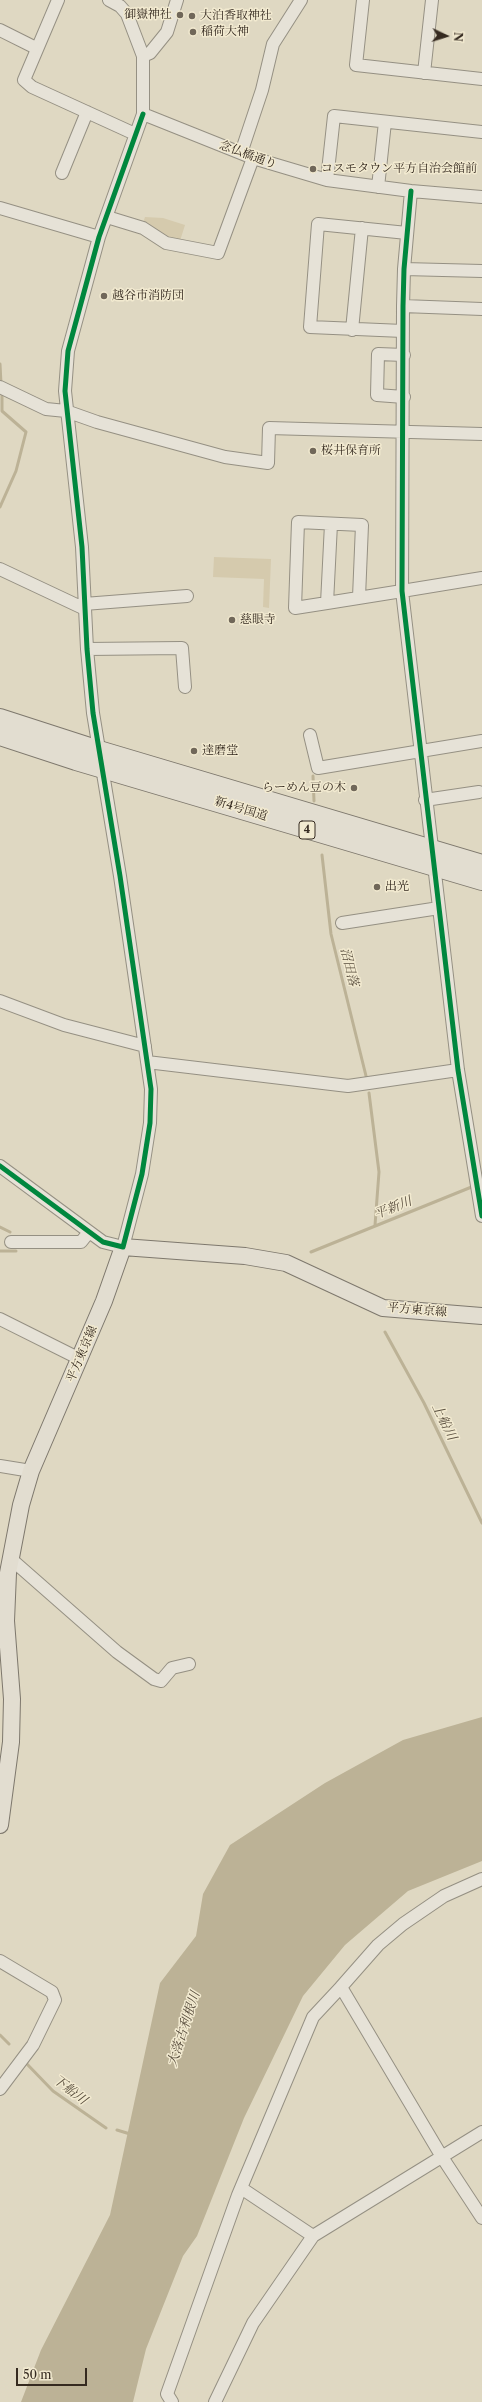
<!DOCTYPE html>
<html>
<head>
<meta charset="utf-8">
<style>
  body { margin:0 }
  #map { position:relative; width:482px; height:2402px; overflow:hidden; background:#dfd8c2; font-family:"Libre Caslon Text",serif }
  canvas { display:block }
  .north { position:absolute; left:426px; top:16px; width:40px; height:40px; -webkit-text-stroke:3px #f2ead0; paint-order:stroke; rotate:94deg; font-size:11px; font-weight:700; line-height:16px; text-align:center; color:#352a20 }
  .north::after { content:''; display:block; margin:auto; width:14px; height:18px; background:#352a20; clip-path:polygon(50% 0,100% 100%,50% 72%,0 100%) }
  .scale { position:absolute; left:16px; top:2368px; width:71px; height:18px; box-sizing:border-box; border:2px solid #352a20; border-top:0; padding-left:5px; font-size:12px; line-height:14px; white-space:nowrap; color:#352a20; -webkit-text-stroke:3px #f2ead0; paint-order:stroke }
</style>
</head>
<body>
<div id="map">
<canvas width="482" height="2402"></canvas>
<div class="north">N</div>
<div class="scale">50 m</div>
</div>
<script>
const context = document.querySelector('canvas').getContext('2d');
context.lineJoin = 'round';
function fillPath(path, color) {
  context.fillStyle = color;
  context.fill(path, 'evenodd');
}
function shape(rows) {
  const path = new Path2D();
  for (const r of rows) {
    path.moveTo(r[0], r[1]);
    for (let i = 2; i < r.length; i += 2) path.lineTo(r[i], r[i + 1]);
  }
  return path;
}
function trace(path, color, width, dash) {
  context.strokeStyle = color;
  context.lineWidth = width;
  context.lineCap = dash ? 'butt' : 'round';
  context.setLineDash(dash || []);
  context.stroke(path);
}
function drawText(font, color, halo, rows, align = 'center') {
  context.font = font + ' "Libre Caslon Text","Noto Serif JP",serif';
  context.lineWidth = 3;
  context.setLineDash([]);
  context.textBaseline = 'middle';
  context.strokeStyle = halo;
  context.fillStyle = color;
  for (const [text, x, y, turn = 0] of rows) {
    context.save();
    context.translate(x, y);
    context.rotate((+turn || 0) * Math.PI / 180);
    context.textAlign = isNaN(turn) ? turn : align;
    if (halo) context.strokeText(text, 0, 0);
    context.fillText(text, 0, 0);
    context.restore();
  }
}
const green = shape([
  [145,217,163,218,185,225,179,244,142,226],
  [214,557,271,559,269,608,263,607,264,579,213,577]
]);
const water = shape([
  [482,1717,482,1861,408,1891,345,1945,303,1996,244,2118,197,2236,183,2256,146,2349,133,2402,21,2402,41,2350,110,2215,160,1983,196,1936,203,1894,230,1845,325,1783,403,1740]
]);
const stream = shape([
  [0,364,1,384],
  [0,507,16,471,26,432,2,411,2,391],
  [313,776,314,801],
  [322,855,331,934,367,1080],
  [369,1093,379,1172,375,1225],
  [0,1227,10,1232],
  [0,1251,16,1251],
  [311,1252,474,1186],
  [385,1332,424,1403,482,1523],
  [0,2035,9,2044],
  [26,2063,53,2091,106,2128],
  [117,2130,130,2134]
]);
const minor = shape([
  [58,0,24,80,32,87,135,134],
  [109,0,120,6,127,14,143,56,143,114,253,158,327,180,411,191,482,197],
  [363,0,356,65,482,79],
  [0,30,36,48],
  [143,56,150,53,167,32,177,0],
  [424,73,432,0],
  [241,153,262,90,273,44,301,0],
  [62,173,87,112],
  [327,180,334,116,482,132],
  [378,187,385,122],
  [411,191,404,269,403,306,402,591,458,1070,482,1216],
  [0,208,99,237],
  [107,217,143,228,166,243,218,253,253,158],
  [404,269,482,271],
  [403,306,482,309],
  [352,330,362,228],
  [403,331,310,327,318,224,407,233],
  [0,387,46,409,66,411,97,422,225,457,268,463,269,428,482,434],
  [404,397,377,395,378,354,404,355],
  [0,569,85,609],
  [359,597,362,525,298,522,295,608,327,603,402,591,482,578],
  [327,603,331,524],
  [84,604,187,596],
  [87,649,182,648,185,687],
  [310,735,318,768,482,741],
  [425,800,479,792],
  [342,923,439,908],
  [0,1001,64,1025,145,1046],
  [147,1062,348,1086,458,1070],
  [0,1166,103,1242,123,1247,142,1174,150,1123,151,1089,120,876,93,713,87,649,82,547,65,391,68,351,99,237,143,114],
  [11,1242,81,1242,89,1232],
  [0,1319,80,1359],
  [0,1466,31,1471],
  [11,1559,117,1652,154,1679,161,1681,172,1668,189,1664],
  [482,1879,444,1896,403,1924,378,1945,341,1987,442,2157,482,2218],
  [0,1961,52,1992,55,2000,33,2045,0,2089],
  [241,2188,313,2236],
  [172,2402,167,2394,238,2195,313,2017,341,1987],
  [215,2402,253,2323,313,2236,482,2132]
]);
const major = shape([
  [0,1825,11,1742,12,1699,6,1621,8,1573,21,1505,31,1471,104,1301,123,1247,245,1256,286,1263,383,1308,482,1316]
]);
const highway = shape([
  [0,718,99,750,482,864],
  [0,736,76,761,482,881]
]);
const cycleway = shape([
  [411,191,404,269,403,306,402,591,458,1070,482,1216],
  [0,1166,103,1242,123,1247,142,1174,150,1123,151,1089,120,876,93,713,87,649,82,547,65,391,68,351,99,237,143,114]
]);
const markers = [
  [180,15,4,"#706759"],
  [192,16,4,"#706759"],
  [193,32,4,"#706759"],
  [313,169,4,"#706759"],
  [104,296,4,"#706759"],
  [313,451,4,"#706759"],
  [232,620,4,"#706759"],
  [194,751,4,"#706759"],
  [354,788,4,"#706759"],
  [377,887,4,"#706759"]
];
const shields = [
  [307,830,16]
];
const shieldNames = [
  ["4",307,830]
];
const poiNames = [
  ["御嶽神社",172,15,"right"],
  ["大泊香取神社",200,16],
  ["稲荷大神",201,32],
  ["コスモタウン平方自治会館前",321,169],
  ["越谷市消防団",112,296],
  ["桜井保育所",321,451],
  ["慈眼寺",240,620],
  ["達磨堂",202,751],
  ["らーめん豆の木",346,788,"right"],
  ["出光",385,887]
];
const streetNames = [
  ["念仏橋通り",248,155,20],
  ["新4号国道",241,809,17],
  ["平方東京線",417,1310,5],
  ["平方東京線",82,1354,-67]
];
const waterNames = [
  ["沼田落",349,967,76],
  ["平新川",393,1208,-22],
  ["上船川",444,1422,64],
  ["大落古利根川",184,2029,-72],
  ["下船川",70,2090,38]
];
fillPath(green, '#d5caad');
fillPath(water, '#bcb296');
trace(stream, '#bcb296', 3);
trace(minor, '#959083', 14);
trace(major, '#7e786d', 18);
trace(highway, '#7e786d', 20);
trace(minor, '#e6e2d7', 12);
trace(major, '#e2ddd0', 16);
trace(highway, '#e2ddd0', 18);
trace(cycleway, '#00873e', 5);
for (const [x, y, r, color] of markers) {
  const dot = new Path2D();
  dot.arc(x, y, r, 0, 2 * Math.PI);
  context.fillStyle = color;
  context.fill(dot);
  trace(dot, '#f2ead0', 1.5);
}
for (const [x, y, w] of shields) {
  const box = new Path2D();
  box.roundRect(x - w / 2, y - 9, w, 18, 3);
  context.fillStyle = '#f2ead0';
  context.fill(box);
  trace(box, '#352a20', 1);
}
drawText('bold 11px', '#352a20', null, shieldNames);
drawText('12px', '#352a20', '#f2ead0', poiNames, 'left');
drawText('12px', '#352a20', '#f2ead0', streetNames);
drawText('italic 13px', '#594e3e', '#f2ead0', waterNames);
</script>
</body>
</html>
